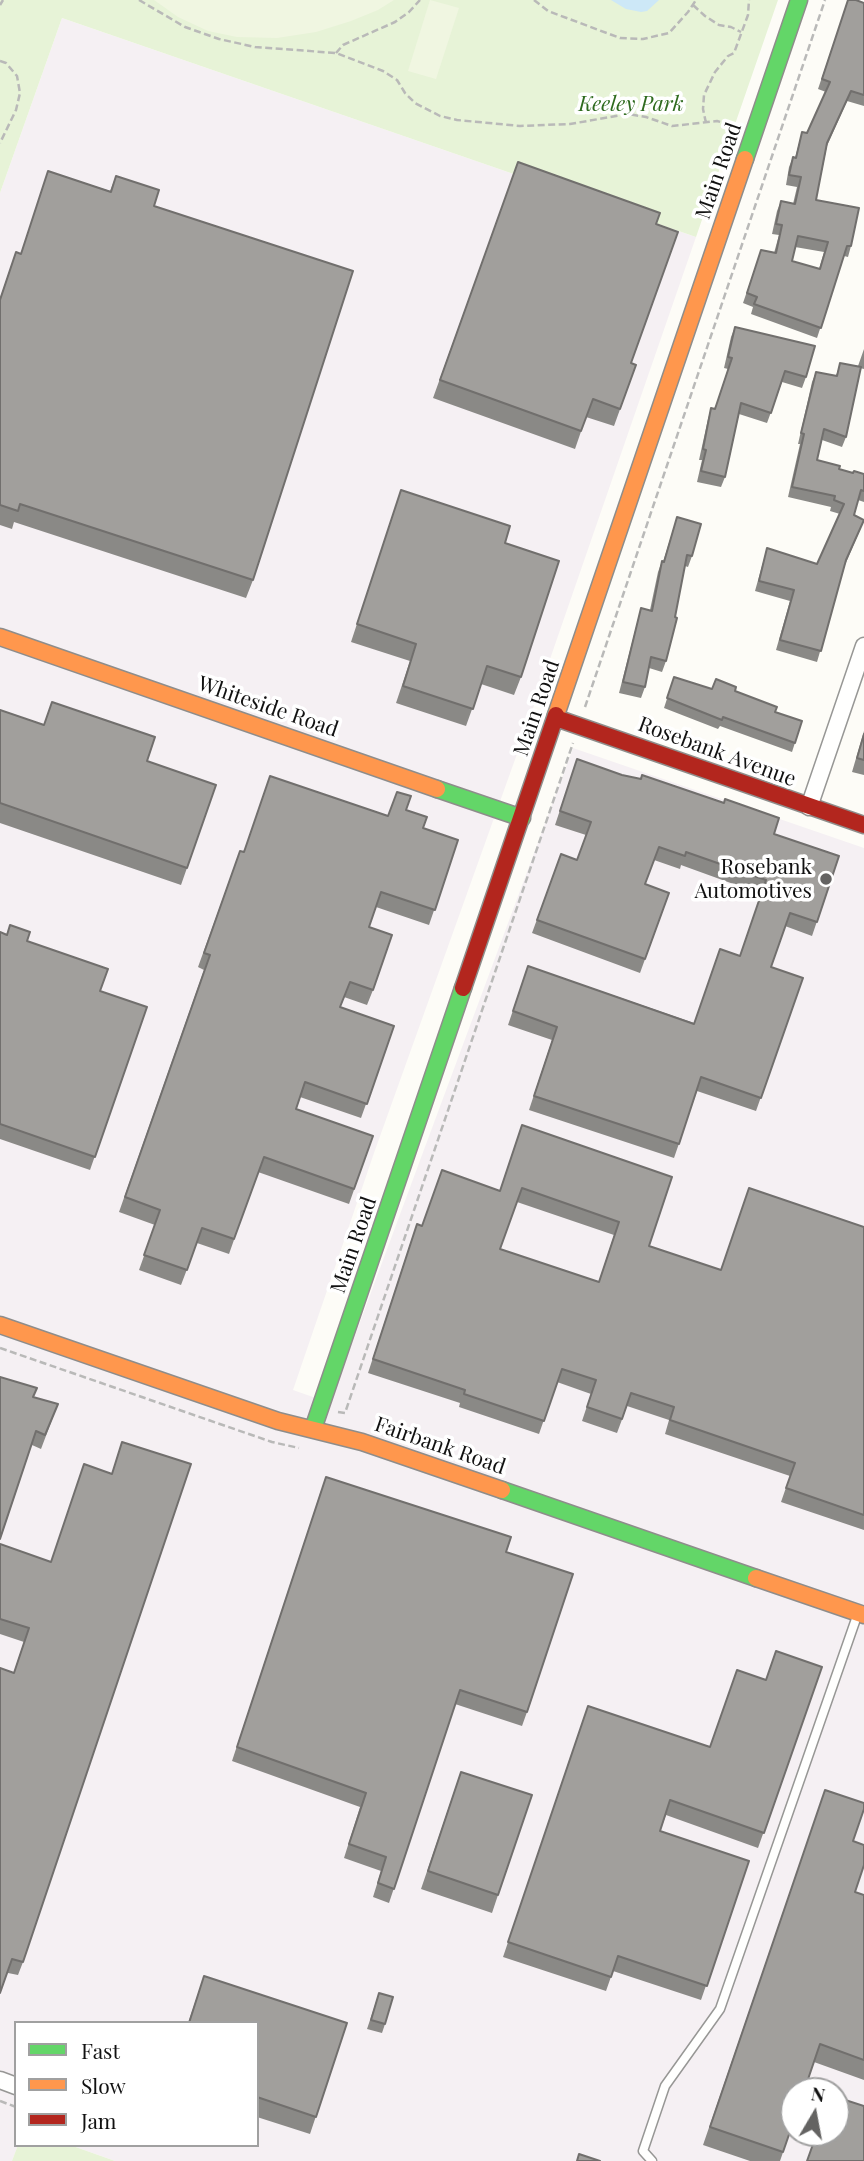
<!DOCTYPE html>
<html>
<head>
<meta charset="utf-8">
<style>
  body { margin:0 }
  #map { position:relative; width:864px; height:2161px; overflow:hidden; background:#fdfcf7; font-family:"Playfair Display",serif }
  canvas { display:block }
  .legend { position:absolute; left:14px; top:2021px; width:245px; height:126px; box-sizing:border-box; background:#fff; border:2px solid #a0a0a0; margin:0; padding:9px 12px; list-style:none; font-size:21px; color:#111 }
  .legend li { display:flex; align-items:center; gap:14px; height:35px }
  .legend b { width:35px; border:2px solid #a0a0a0 }
  .north { position:absolute; left:780px; top:2077px; width:70px; height:70px; box-sizing:border-box; background:#fff; border:2px solid #a0a0a0; border-radius:50%; rotate:10deg; font-size:19px; font-weight:700; line-height:28px; text-align:center; color:#111 }
  .north::after { content:''; display:block; margin:auto; width:24px; height:32px; background:#646362; clip-path:polygon(50% 0,100% 100%,50% 72%,0 100%) }
</style>
</head>
<body>
<div id="map">
<canvas width="864" height="2161"></canvas>
<ul class="legend">
<li><b style="height:9px;background:#63d668"></b>Fast</li>
<li><b style="height:9px;background:#ff974d"></b>Slow</li>
<li><b style="height:9px;background:#b3261e"></b>Jam</li>
</ul>
<div class="north">N</div>
</div>
<script>
const context = document.querySelector('canvas').getContext('2d');
context.lineJoin = 'round';
function fillPath(path, color) {
  context.fillStyle = color;
  context.fill(path, 'evenodd');
}
function shape(rows) {
  const path = new Path2D();
  for (const r of rows) {
    path.moveTo(r[0], r[1]);
    for (let i = 2; i < r.length; i += 2) path.lineTo(r[i], r[i + 1]);
  }
  return path;
}
function trace(path, color, width, dash) {
  context.strokeStyle = color;
  context.lineWidth = width;
  context.lineCap = dash ? 'butt' : 'round';
  context.setLineDash(dash || []);
  context.stroke(path);
}
function drawText(font, color, halo, rows, align = 'center') {
  context.font = font + ' "Playfair Display",serif';
  context.lineWidth = 7;
  context.setLineDash([]);
  context.textBaseline = 'middle';
  context.strokeStyle = halo;
  context.fillStyle = color;
  for (const [text, x, y, turn = 0] of rows) {
    context.save();
    context.translate(x, y);
    context.rotate((+turn || 0) * Math.PI / 180);
    context.textAlign = isNaN(turn) ? turn : align;
    if (halo) context.strokeText(text, 0, 0);
    context.fillText(text, 0, 0);
    context.restore();
  }
}
const industrial = shape([
  [62,18,696,237,522,740,374,1153,293,1390,330,1403,573,748,864,848,864,2161,115,2161,70,2145,257,2145,257,2023,16,2023,16,2145,18,2145,12,2161,0,2161,0,193],
  [794,2091,836,2091,836,2133,794,2133]
]);
const green = shape([
  [0,0,778,0,696,237,62,18,0,193],
  [18,2145,70,2145,115,2161,12,2161]
]);
const pitch = shape([
  [154,0,394,0,378,10,351,21,316,32,277,38,237,37,208,31,178,17],
  [430,0,459,8,436,79,408,71]
]);
const water = shape([
  [611,0,659,0,647,11,641,12,626,9]
]);
const path = shape([
  [139,0,185,27,219,39,255,47,336,53,383,71,397,80,405,93,415,103,440,116,457,120,520,126,570,124,628,114,646,117,672,126,717,121,734,126],
  [534,0,548,11,620,38,643,39,669,33,688,12,696,0],
  [0,5,3,0],
  [693,5,705,16,719,25,731,27,741,32],
  [336,53,343,45,395,22,409,12,420,0],
  [0,61,6,63,17,76,20,93,16,110,0,143],
  [706,123,703,109,704,95,715,72,728,56,734,53,748,15,749,0],
  [585,707,825,0],
  [0,1348,272,1442,299,1448],
  [338,1412,345,1413,573,743],
  [0,2101,16,2107]
]);
const lane = shape([
  [652,2161,643,2151,665,2086,720,2009,857,1616]
]);
const street = shape([
  [809,807,864,646],
  [0,2080,16,2086]
]);
const fast = shape([
  [745,159,799,0],
  [437,789,522,818],
  [313,1429,463,988],
  [502,1490,756,1578]
]);
const slow = shape([
  [0,637,437,789],
  [556,715,745,159],
  [0,1325,278,1421,362,1442,502,1490],
  [756,1578,864,1615]
]);
const jam = shape([
  [556,718,864,825],
  [463,988,556,715]
]);
const wall = shape([
  [848,0,864,3,864,106,847,101,827,146,816,200,851,246,848,257,844,256,817,338,751,314,753,307,743,303,761,250,774,253,779,235,772,234,777,211,781,201,793,204,797,187,786,185,789,167,793,157,795,158,802,132,807,133,826,92,818,89],
  [795,247,824,252,819,269,792,261],
  [518,162,656,224,631,363,636,365,614,426,586,417,575,449,433,398],
  [48,171,110,191,116,176,154,206,253,580,246,598,14,522,12,529,0,525,0,298,16,252,21,254],
  [735,327,806,377,802,388,782,382,767,423,739,414,725,477,721,487,697,482,702,460,699,460,708,419,711,408,715,409,728,369,724,368,731,337],
  [864,349,864,369,860,368,846,437,842,447,822,440,817,460,839,469,853,473,864,474,864,502,858,500,854,515,860,530,845,565,817,662,776,650,790,601,755,591,767,548,817,564,840,514,830,511,831,507,788,497,800,444,798,444,812,382,816,372,836,376,840,363,858,366],
  [401,490,505,543,521,677,514,695,481,684,466,726,396,703,410,661,351,642],
  [677,517,692,556,688,567,685,566,666,661,662,672,649,668,645,687,641,698,619,693,638,619,641,608,650,610,658,572,662,561,663,562],
  [674,677,712,689,735,691,775,712,802,721,792,752,720,726,718,729,664,708],
  [0,710,216,785,181,885,0,823],
  [864,731,864,775,852,772],
  [577,759,774,834,839,856,812,936,785,926,771,967,803,978,756,1111,697,1091,674,1158,529,1110,552,1040,508,1025,528,966,694,1023,740,956,761,894,681,865,680,869,654,860,645,884,669,893,640,973,532,933,561,854,577,860,586,835,555,825],
  [406,810,423,828,458,840,429,925,376,907,369,927,373,990,367,1005,344,997,340,1007,394,1026,361,1118,300,1097,296,1109,373,1136,349,1204,258,1172,229,1254,197,1243,181,1285,139,1270,155,1225,119,1212,204,970,198,967,240,851,244,852,388,816],
  [0,932,27,941,100,991,147,1007,90,1170,0,1139],
  [522,1125,649,1246,721,1270,864,1227,864,1530,781,1502,790,1476,665,1434,669,1420,627,1406,617,1433,582,1421,591,1394,557,1382,539,1434,459,1407,460,1403,368,1373,412,1238,422,1226,500,1191],
  [517,1202,614,1235,599,1282,500,1249],
  [33,1397,58,1404,41,1449,32,1445],
  [321,1491,506,1552,527,1712,522,1726,455,1704,389,1903,373,1897,381,1871,344,1858,360,1807,232,1761],
  [0,1544,51,1562,23,1962,18,1975,8,1973,14,1672,24,1642,0,1634],
  [822,1667,758,1848,666,1815,660,1831,749,1861,701,2000,613,1971,606,1991,503,1957,583,1720,710,1747,766,1680],
  [455,1789,498,1895,492,1913,421,1889],
  [819,1808,853,1841,855,1892,864,1895,864,2080,814,2062,780,2161,750,2161,703,2145],
  [204,1976,347,2023,310,2134,257,2117,257,2023,188,2023],
  [376,2002,385,2024,382,2033,367,2029]
]);
const building = shape([
  [848,0,856,0,864,3,864,95,851,91,827,143,816,200,859,208,851,246,847,246,821,328,754,304,757,297,747,293,761,250,776,253,782,225,776,224,781,201,795,204,801,177,789,175,793,157,796,158,802,132,807,133,830,82,822,79,848,0],
  [798,236,828,242,820,269,792,261,798,236],
  [518,162,660,213,656,224,678,232,631,363,636,365,620,409,593,399,581,431,440,380,518,162],
  [48,171,111,192,116,176,159,190,154,206,353,271,253,580,20,504,18,511,0,505,0,300,16,252,21,254,48,171],
  [735,327,815,346,806,377,785,371,771,413,741,403,725,477,701,471,706,450,703,449,711,408,715,409,732,358,728,357,735,327],
  [840,363,861,367,846,437,824,429,817,460,840,466,839,469,853,473,854,471,864,474,864,491,861,490,854,515,864,520,846,560,821,651,780,640,794,590,759,581,767,548,817,564,844,504,834,500,835,496,792,487,804,434,801,433,816,372,837,376,840,363],
  [401,490,510,526,505,543,559,561,521,677,487,666,473,709,403,686,416,644,357,624,401,490],
  [677,517,701,524,692,556,687,555,675,617,677,618,666,661,651,657,645,687,623,682,641,608,652,611,662,561,664,562,677,517],
  [674,677,712,689,716,679,736,687,735,691,777,707,775,712,802,721,795,743,723,717,722,720,667,698,674,677],
  [52,702,155,737,147,761,216,785,187,868,0,803,0,710,44,725,52,702],
  [864,734,864,760,857,758,864,734],
  [577,759,622,775,641,779,642,775,724,803,725,799,779,818,774,834,839,856,817,922,790,913,771,967,803,978,761,1098,701,1077,679,1144,534,1096,557,1027,513,1011,528,966,694,1024,720,949,740,956,766,880,686,852,685,856,659,847,645,884,669,893,645,959,537,920,561,854,577,860,591,822,560,811,577,759],
  [270,776,388,816,397,792,411,796,406,810,427,817,423,828,458,840,435,910,381,892,369,927,392,935,373,990,350,982,340,1007,394,1026,367,1104,305,1082,296,1109,373,1136,354,1189,264,1157,234,1239,202,1228,187,1270,144,1255,160,1210,125,1197,210,955,204,953,240,851,244,852,270,776],
  [10,925,30,932,27,941,108,969,100,991,147,1007,95,1157,0,1124,0,932,7,935,10,925],
  [522,1125,672,1177,649,1246,721,1270,749,1188,864,1227,864,1515,786,1488,795,1463,670,1420,674,1407,631,1393,622,1419,587,1407,596,1380,562,1369,544,1421,464,1394,465,1390,373,1359,417,1224,422,1226,442,1170,500,1191,522,1125],
  [522,1188,619,1222,599,1282,500,1249,522,1188],
  [0,1377,37,1388,33,1397,58,1404,45,1435,36,1431,0,1539,0,1377],
  [122,1442,191,1464,23,1962,12,1959,0,1993,0,1668,14,1673,29,1628,0,1619,0,1544,51,1562,84,1464,112,1474,122,1442],
  [326,1477,511,1537,506,1552,573,1574,527,1712,460,1690,394,1889,378,1883,386,1857,349,1844,366,1793,237,1747,326,1477],
  [776,1651,822,1667,764,1833,670,1800,660,1831,749,1861,707,1986,618,1956,611,1977,508,1942,588,1706,710,1747,737,1670,766,1680,776,1651],
  [461,1772,532,1795,498,1895,428,1871,461,1772],
  [825,1790,864,1803,864,1809,853,1841,864,1845,864,1865,855,1892,864,1895,864,2060,820,2044,804,2091,794,2091,794,2120,783,2152,710,2127,825,1790],
  [204,1976,347,2023,316,2117,257,2097,257,2023,189,2023,204,1976],
  [379,1993,393,1997,385,2024,371,2020,379,1993],
  [836,2097,864,2106,864,2161,807,2161,817,2133,836,2133,836,2097],
  [579,2154,600,2161,577,2161,579,2154]
]);
const markers = [
  [826,879,7,"#646362"]
];
const parkNames = [
  ["Keeley Park",631,104]
];
const streetNames = [
  ["Main Road",719,171,-71],
  ["Whiteside Road",268,707,19],
  ["Main Road",537,708,-71],
  ["Rosebank Avenue",717,752,20],
  ["Main Road",354,1245,-71],
  ["Fairbank Road",440,1446,19]
];
const poiNames = [
  ["Rosebank",812,867],
  ["Automotives",812,891]
];
fillPath(industrial, '#f5f0f3');
fillPath(green, '#e7f3d7');
fillPath(pitch, '#f0f6e1');
fillPath(water, '#cde8f7');
trace(lane, '#979795', 11);
trace(street, '#979795', 19);
trace(fast, '#8e8d8b', 19);
trace(slow, '#8e8d8b', 19);
trace(jam, '#8e8d8b', 19);
trace(path, '#b9b9b8', 2.5, [7, 3.5]);
trace(lane, '#fffffe', 8);
trace(street, '#fffffe', 16);
trace(fast, '#63d668', 16);
trace(slow, '#ff974d', 16);
trace(jam, '#b3261e', 16);
fillPath(wall, '#8a8986');
fillPath(building, '#a19f9c');
trace(building, '#716f6d', 2);
for (const [x, y, r, color] of markers) {
  const dot = new Path2D();
  dot.arc(x, y, r, 0, 2 * Math.PI);
  context.fillStyle = color;
  context.fill(dot);
  trace(dot, '#fff', 2.5);
}
drawText('italic 21px', '#2f6b1f', '#fff', parkNames);
drawText('21px', '#111', '#fff', streetNames);
drawText('21px', '#111', '#fff', poiNames, 'right');
</script>
</body>
</html>
